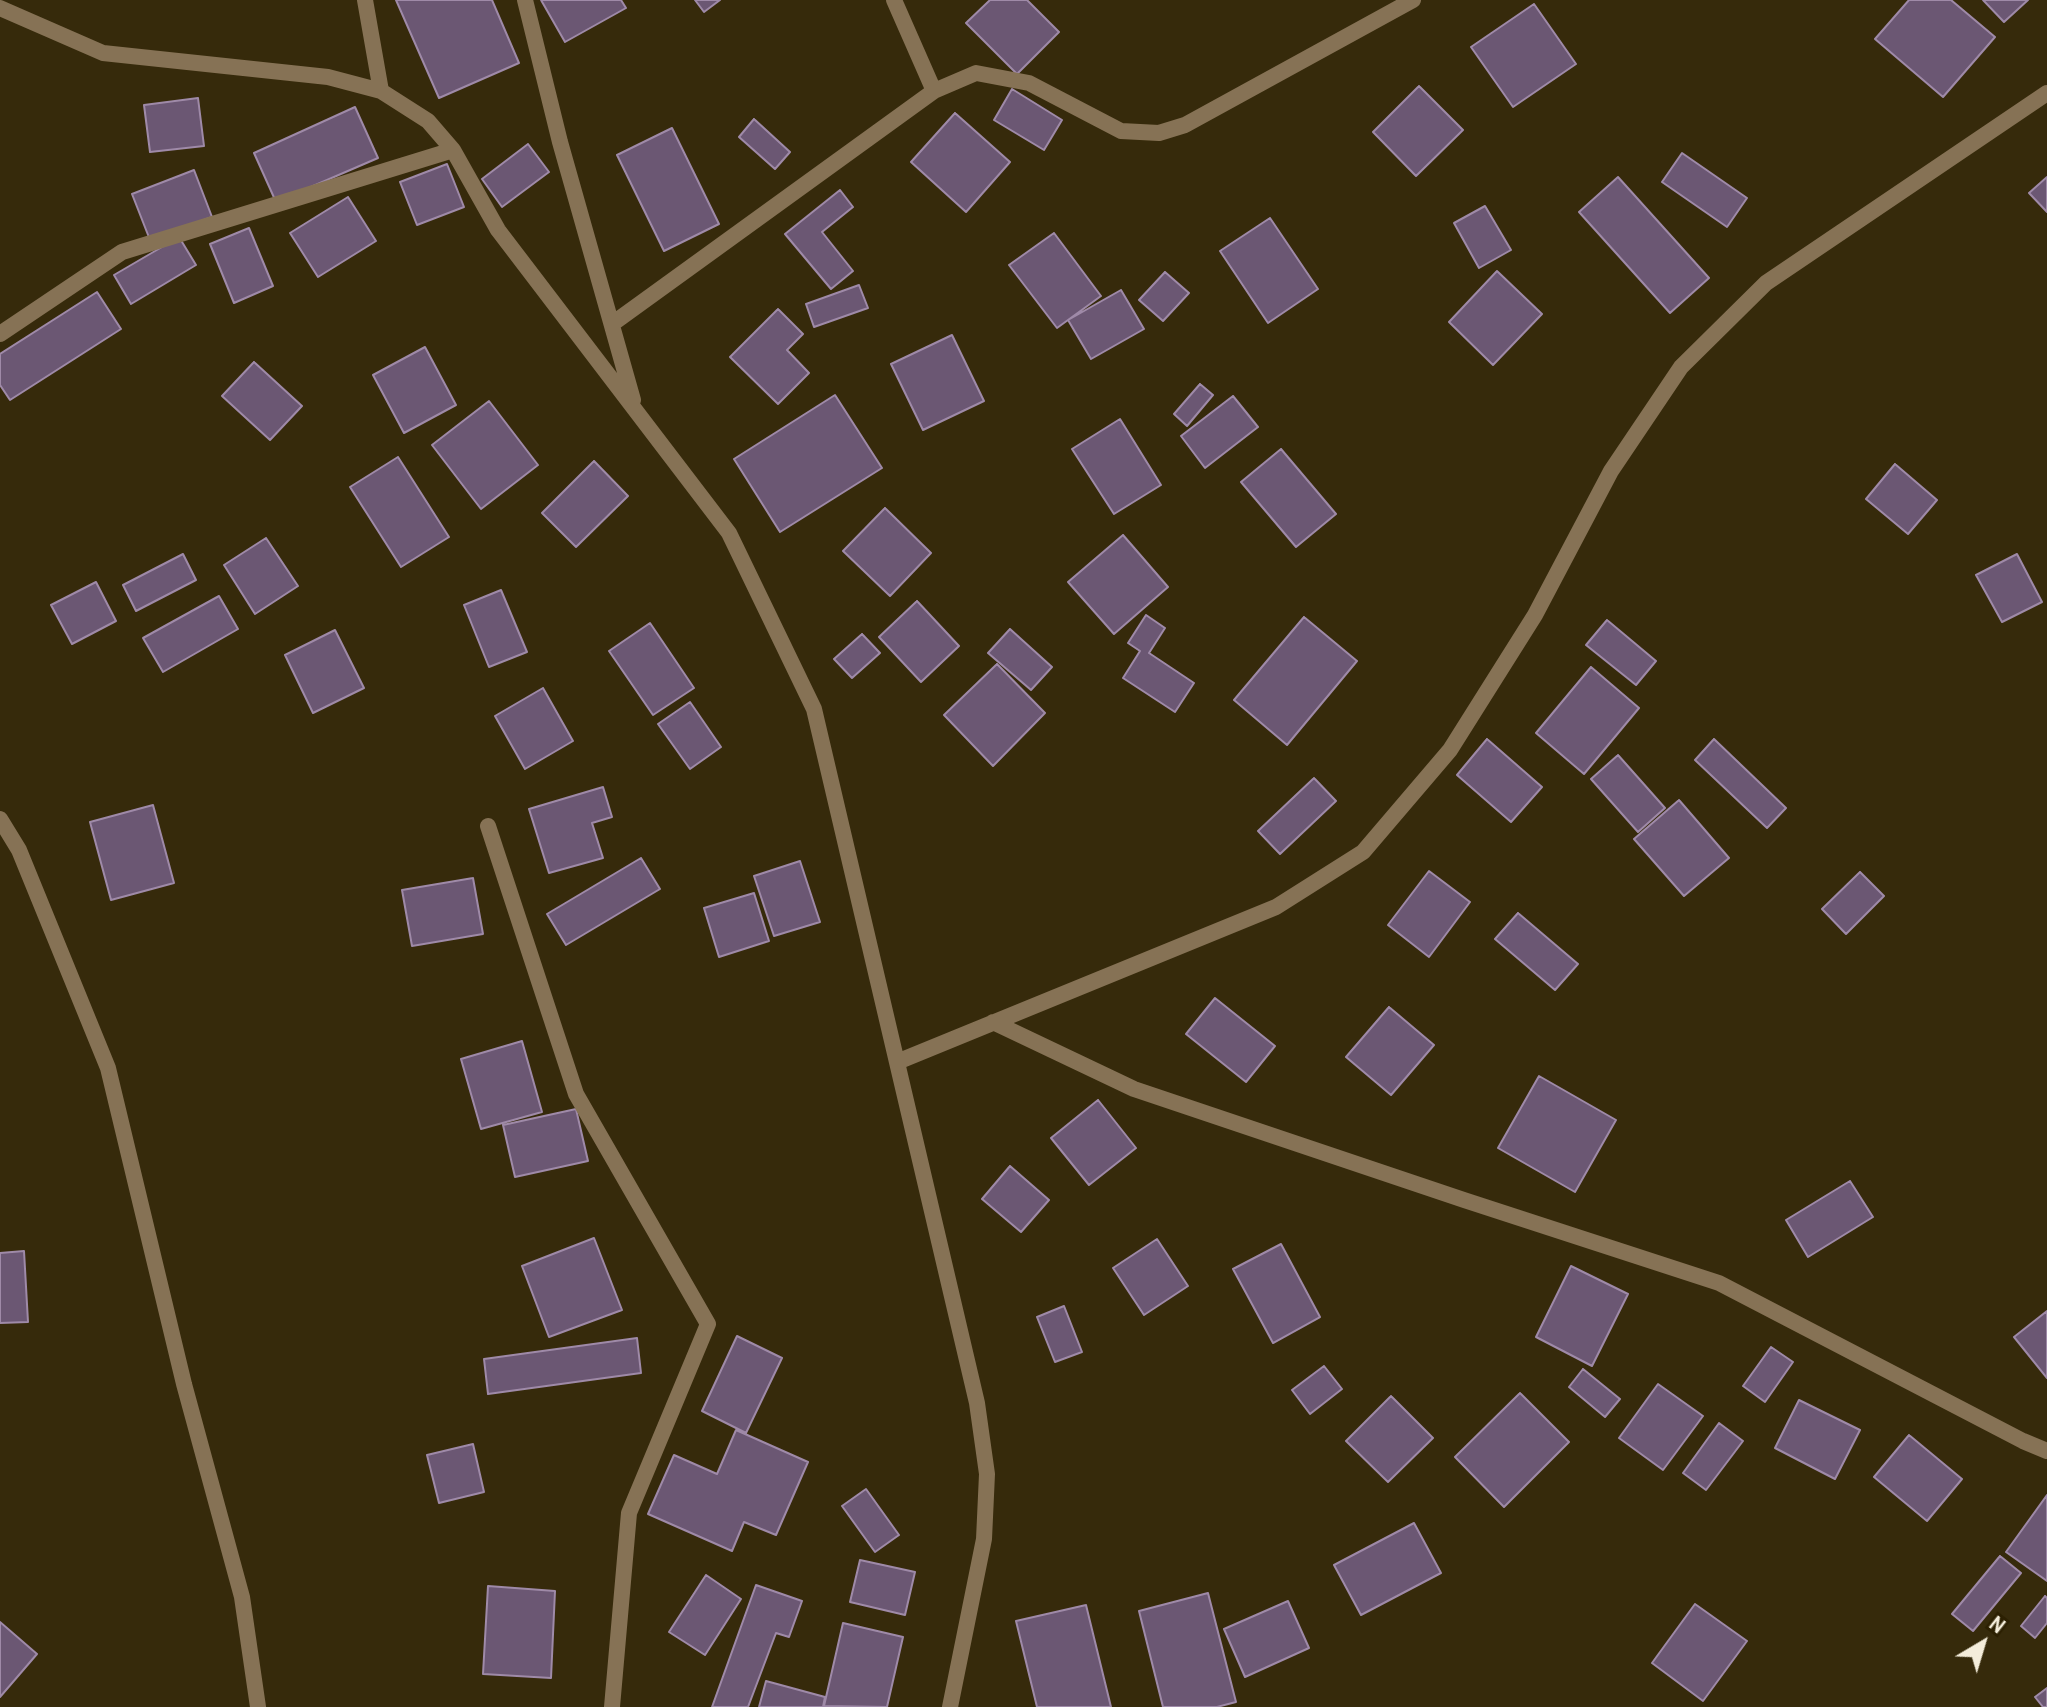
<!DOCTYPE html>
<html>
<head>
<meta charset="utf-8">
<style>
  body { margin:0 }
  #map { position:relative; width:2047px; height:1707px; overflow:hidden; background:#362a0b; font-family:"Archivo Narrow",sans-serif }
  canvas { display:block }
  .north { position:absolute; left:1943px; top:1603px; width:80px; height:80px; -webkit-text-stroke:6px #2c2002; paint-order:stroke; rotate:38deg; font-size:22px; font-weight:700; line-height:32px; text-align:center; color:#f4eddb }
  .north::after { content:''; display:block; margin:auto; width:28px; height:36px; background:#f4eddb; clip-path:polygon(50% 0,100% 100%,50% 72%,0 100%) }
</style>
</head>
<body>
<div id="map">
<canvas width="2047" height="1707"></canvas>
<div class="north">N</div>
</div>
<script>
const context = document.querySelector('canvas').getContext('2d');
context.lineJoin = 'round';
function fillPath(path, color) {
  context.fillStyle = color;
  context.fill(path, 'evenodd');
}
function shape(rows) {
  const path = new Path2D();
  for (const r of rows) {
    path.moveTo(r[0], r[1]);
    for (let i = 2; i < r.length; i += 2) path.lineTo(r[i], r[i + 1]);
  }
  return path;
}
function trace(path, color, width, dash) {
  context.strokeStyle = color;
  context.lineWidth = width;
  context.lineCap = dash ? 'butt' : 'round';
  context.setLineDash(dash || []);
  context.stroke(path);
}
const building = shape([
  [396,0,492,0,519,63,439,98,396,0],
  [541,0,621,0,626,8,565,42,541,0],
  [695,0,720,0,704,12,695,0],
  [990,0,1027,0,1059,32,1017,74,966,23,990,0],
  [1909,0,1951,0,1995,37,1943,97,1875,39,1909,0],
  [1983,0,2028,0,2004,22,1983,0],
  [1534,4,1576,64,1513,107,1471,47,1534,4],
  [1419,86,1463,130,1416,176,1373,132,1419,86],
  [1012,89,1062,120,1044,150,994,120,1012,89],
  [198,98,204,146,150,152,144,105,198,98],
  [355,107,378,158,276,202,254,153,355,107],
  [955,113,1010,162,966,212,911,162,955,113],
  [754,119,790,152,775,169,739,137,754,119],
  [672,128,719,224,664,251,617,155,672,128],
  [528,144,549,172,502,207,482,179,528,144],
  [1682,153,1747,198,1727,227,1662,182,1682,153],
  [447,164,464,207,417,225,400,182,447,164],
  [194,170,212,217,150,240,132,194,194,170],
  [1618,177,1709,278,1670,313,1579,212,1618,177],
  [2047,177,2047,212,2029,193,2047,177],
  [840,190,853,207,822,232,853,271,831,289,785,234,840,190],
  [348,197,376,241,318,277,290,233,348,197],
  [1485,206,1511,250,1479,268,1454,223,1485,206],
  [1270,218,1318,289,1268,323,1220,251,1270,218],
  [249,228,273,286,234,303,210,244,249,228],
  [1054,233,1101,296,1057,328,1009,265,1054,233],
  [179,237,196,265,131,304,114,275,179,237],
  [1497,271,1542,314,1493,365,1449,322,1497,271],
  [1165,272,1189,293,1163,321,1139,300,1165,272],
  [859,285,868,308,814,327,806,304,859,285],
  [1121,290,1144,329,1091,359,1068,320,1121,290],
  [97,292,121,329,10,400,0,385,0,354,97,292],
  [778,309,803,334,787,350,809,373,778,404,730,357,778,309],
  [952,335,984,401,923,430,891,364,952,335],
  [425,347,456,405,404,433,373,375,425,347],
  [254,362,302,406,270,440,222,396,254,362],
  [1200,384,1213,395,1187,426,1174,414,1200,384],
  [835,395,882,468,780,532,734,459,835,395],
  [1233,396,1258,427,1205,468,1181,436,1233,396],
  [489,401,538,465,481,509,432,445,489,401],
  [1120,419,1161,485,1114,514,1072,449,1120,419],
  [1281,449,1336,514,1296,547,1241,482,1281,449],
  [398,457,449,537,401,567,350,487,398,457],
  [594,461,628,496,576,547,542,513,594,461],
  [1895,464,1937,500,1908,534,1866,499,1895,464],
  [885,508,931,553,890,596,843,551,885,508],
  [1123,535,1168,587,1114,634,1068,582,1123,535],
  [266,538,298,586,255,614,224,565,266,538],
  [183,554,196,580,136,611,123,585,183,554],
  [2017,554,2042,602,2002,622,1976,575,2017,554],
  [96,582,116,621,72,644,51,605,96,582],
  [501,590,527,652,489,667,464,605,501,590],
  [219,596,238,629,163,672,143,638,219,596],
  [917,601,959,646,921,682,879,637,917,601],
  [1146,615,1165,628,1149,653,1194,683,1175,712,1123,678,1140,651,1128,643,1146,615],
  [1304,617,1357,661,1287,745,1234,700,1304,617],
  [1607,620,1656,661,1636,685,1586,645,1607,620],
  [650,623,694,688,653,715,609,651,650,623],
  [1010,629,1052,667,1031,690,988,653,1010,629],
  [335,630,364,688,313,713,285,655,335,630],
  [862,634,880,653,852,678,834,659,862,634],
  [997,664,1045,713,993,766,944,715,997,664],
  [1591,667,1639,708,1584,774,1536,733,1591,667],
  [543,688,573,741,525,769,495,716,543,688],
  [690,702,721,747,690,769,658,724,690,702],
  [1487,739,1542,787,1511,822,1457,775,1487,739],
  [1714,739,1786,808,1767,828,1695,760,1714,739],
  [1618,755,1665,808,1638,832,1591,779,1618,755],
  [1314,778,1336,801,1280,854,1258,831,1314,778],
  [603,787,612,817,592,823,603,858,549,873,529,809,603,787],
  [1679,800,1729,858,1684,896,1634,839,1679,800],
  [153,805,174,883,111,900,90,822,153,805],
  [641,858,660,889,566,945,547,914,641,858],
  [800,861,820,922,774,936,754,876,800,861],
  [1429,871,1470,902,1429,957,1388,925,1429,871],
  [1860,872,1884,896,1846,934,1822,909,1860,872],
  [473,878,483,934,412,946,402,890,473,878],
  [754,893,769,941,719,957,704,908,754,893],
  [1518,913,1578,964,1555,990,1495,939,1518,913],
  [1215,998,1275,1046,1246,1082,1186,1034,1215,998],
  [1389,1007,1434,1045,1391,1095,1346,1057,1389,1007],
  [522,1041,542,1112,481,1129,461,1059,522,1041],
  [1539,1076,1616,1120,1575,1192,1498,1148,1539,1076],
  [1098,1100,1136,1148,1089,1185,1051,1138,1098,1100],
  [576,1109,588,1161,515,1177,503,1125,576,1109],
  [1010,1166,1049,1200,1021,1232,982,1199,1010,1166],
  [1850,1181,1873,1217,1808,1257,1786,1220,1850,1181],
  [594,1238,622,1310,549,1337,522,1266,594,1238],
  [1157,1239,1188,1286,1144,1315,1113,1268,1157,1239],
  [1281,1244,1320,1317,1273,1343,1233,1269,1281,1244],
  [24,1251,28,1322,0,1323,0,1253,24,1251],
  [1571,1266,1628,1294,1592,1366,1536,1337,1571,1266],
  [1064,1306,1082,1352,1055,1362,1037,1317,1064,1306],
  [2047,1311,2047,1378,2014,1337,2047,1311],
  [737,1336,782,1358,746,1433,702,1411,737,1336],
  [637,1338,641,1373,488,1394,484,1359,637,1338],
  [1771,1347,1793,1362,1765,1402,1743,1386,1771,1347],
  [1324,1366,1342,1389,1310,1414,1292,1390,1324,1366],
  [1583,1369,1620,1399,1605,1417,1569,1387,1583,1369],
  [1658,1384,1703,1416,1663,1470,1619,1438,1658,1384],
  [1520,1393,1569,1442,1504,1507,1455,1457,1520,1393],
  [1391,1396,1433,1438,1388,1482,1346,1441,1391,1396],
  [1799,1400,1860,1430,1835,1479,1775,1448,1799,1400],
  [1719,1423,1743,1441,1706,1490,1683,1473,1719,1423],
  [736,1430,808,1462,776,1535,744,1522,732,1551,648,1514,674,1455,717,1474,736,1430],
  [1909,1435,1962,1479,1927,1521,1874,1477,1909,1435],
  [473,1444,484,1492,439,1503,427,1455,473,1444],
  [866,1489,899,1535,875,1552,842,1506,866,1489],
  [2047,1495,2047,1581,2006,1552,2047,1495],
  [1414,1523,1441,1573,1361,1615,1334,1565,1414,1523],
  [2000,1556,2021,1573,1973,1631,1952,1614,2000,1556],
  [860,1560,915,1572,905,1615,850,1602,860,1560],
  [706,1575,741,1599,705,1655,669,1632,706,1575],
  [756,1585,802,1601,789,1637,776,1633,748,1707,712,1707,756,1585],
  [488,1586,555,1591,551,1678,483,1674,488,1586],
  [1208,1593,1236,1702,1217,1707,1163,1707,1139,1611,1208,1593],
  [2045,1596,2047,1598,2047,1623,2035,1638,2021,1626,2045,1596],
  [1288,1601,1309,1648,1245,1677,1224,1629,1288,1601],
  [1695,1604,1747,1641,1703,1701,1652,1663,1695,1604],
  [1086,1605,1111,1707,1037,1707,1016,1621,1086,1605],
  [0,1622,37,1654,0,1697,0,1622],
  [843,1623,903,1637,887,1707,824,1706,843,1623],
  [766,1681,825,1697,823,1707,759,1707,766,1681],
  [2047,1688,2047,1707,2043,1707,2035,1697,2047,1688]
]);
const street = shape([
  [365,0,381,91],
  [525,0,560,142,633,400],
  [894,0,934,91],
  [0,8,103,53,328,77,381,91,428,121,453,150,498,230,729,533,814,709,977,1403,987,1474,984,1539,950,1707],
  [612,324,934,91,976,73,1029,83,1121,131,1159,133,1185,125,1413,0],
  [0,334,122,252,453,150],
  [0,819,19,850,108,1068,184,1384,242,1597,258,1707],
  [488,826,576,1094,708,1324,629,1513,612,1707],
  [993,1022,1134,1089,1464,1200,1719,1283,2023,1441,2047,1451],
  [897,1062,1276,907,1363,852,1450,750,1535,615,1611,471,1681,367,1766,283,2047,93]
]);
fillPath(building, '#6b5773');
trace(building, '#9f8aa8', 2);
trace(street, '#867255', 16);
</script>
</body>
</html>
